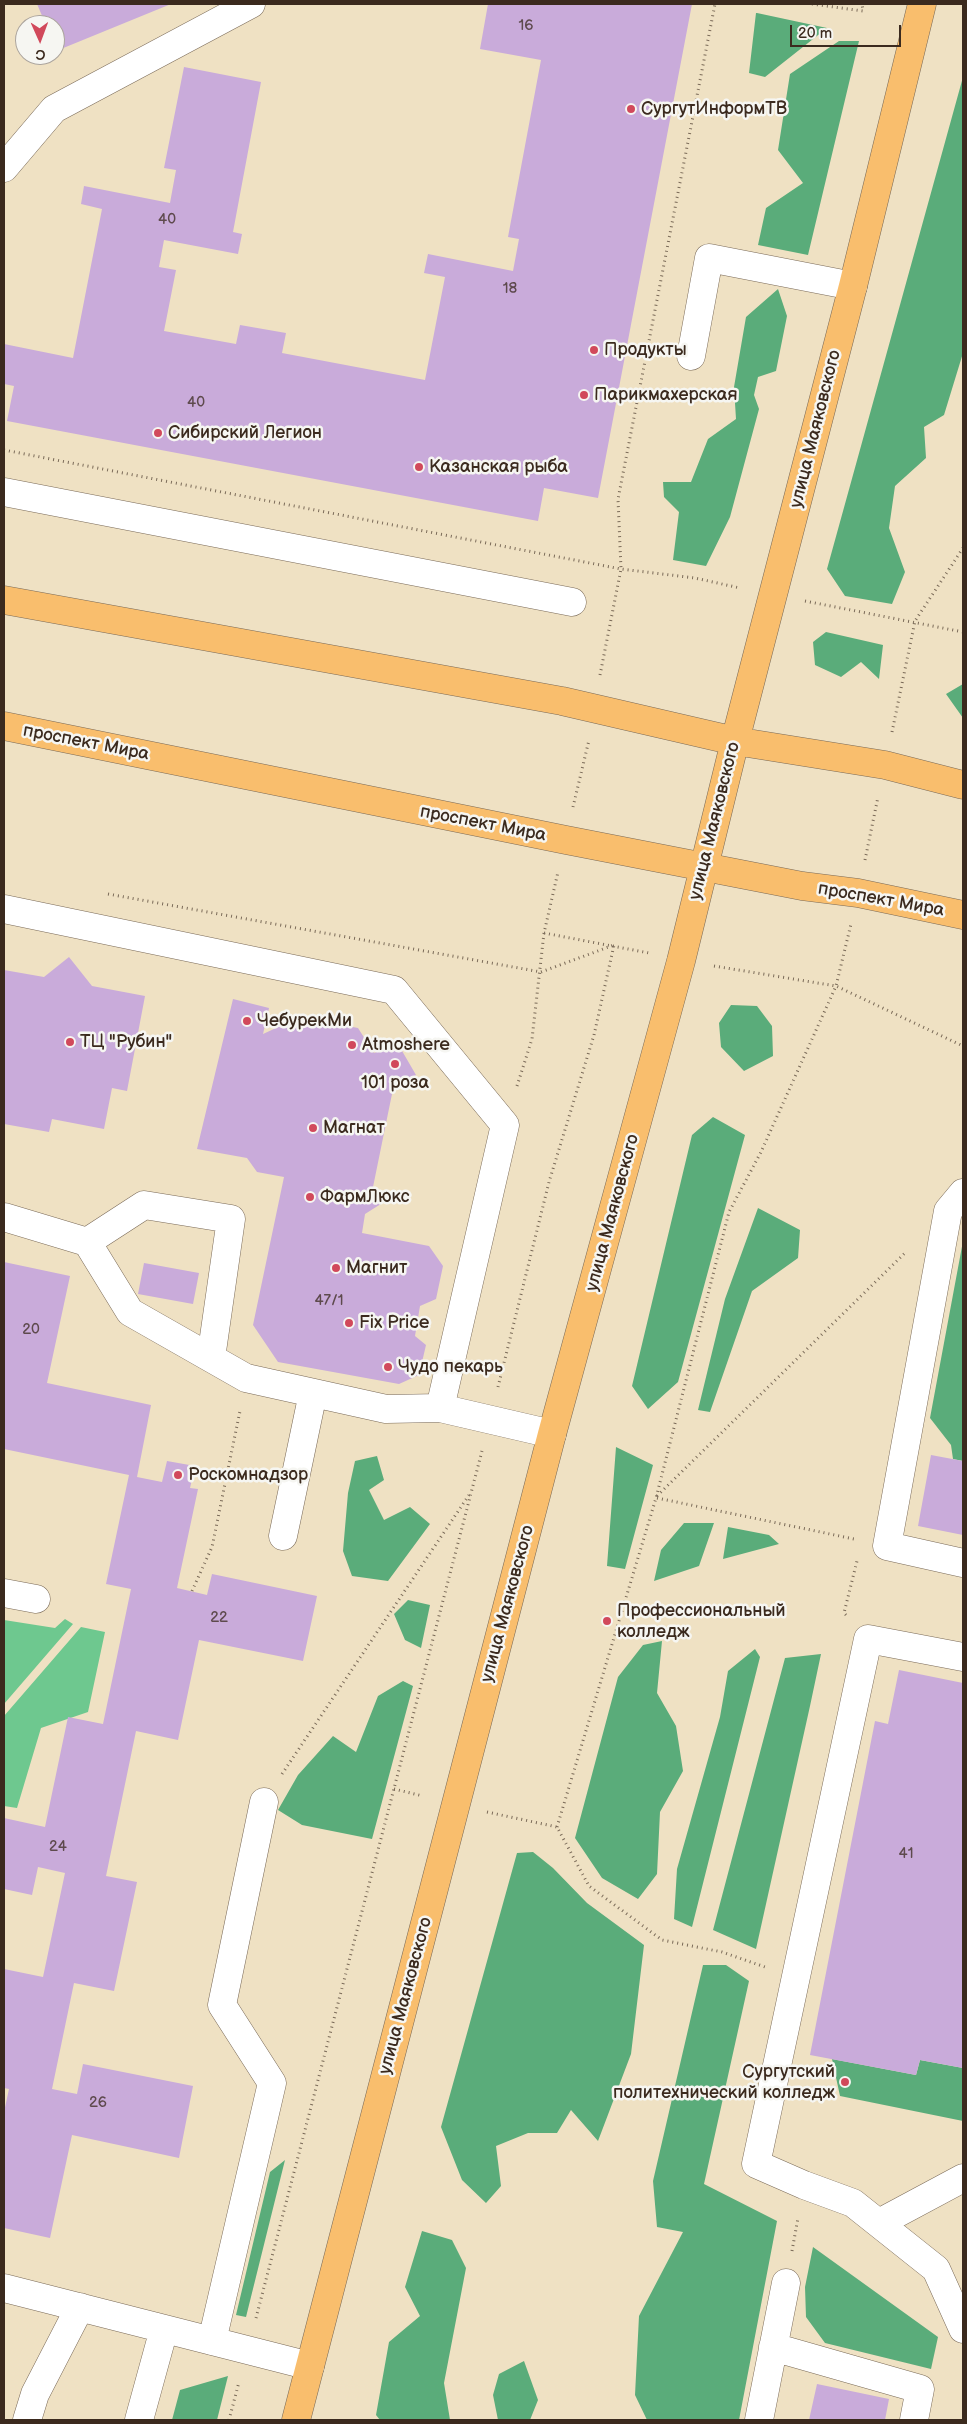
<!DOCTYPE html>
<html>
<head>
<meta charset="utf-8">
<style>
  body { margin:0 }
  #map { position:relative; width:967px; height:2424px; overflow:hidden; background:#efe1c3; font-family:"Balsamiq Sans",sans-serif }
  canvas { display:block }
  .frame { position:absolute; inset:0; border:5px solid #3b2a1e; pointer-events:none }
  .north { position:absolute; left:15px; top:15px; width:50px; height:50px; box-sizing:border-box; background:#f6f6f2; border:1px solid #aba49d; border-radius:50%; rotate:178deg; font-size:14px; font-weight:700; line-height:20px; text-align:center; color:#3b2a1e }
  .north::after { content:''; display:block; margin:auto; width:18px; height:22px; background:#d1495b; clip-path:polygon(50% 0,100% 100%,50% 72%,0 100%) }
  .scale { position:absolute; left:790px; top:25px; width:111px; height:22px; box-sizing:border-box; border:2px solid #3b2a1e; border-top:0; padding-left:6px; font-size:15px; line-height:18px; white-space:nowrap; color:#3b2a1e; -webkit-text-stroke:4px #f6f6f2; paint-order:stroke }
</style>
</head>
<body>
<div id="map">
<canvas width="967" height="2424"></canvas>
<div class="frame"></div>
<div class="north">С</div>
<div class="scale">20 m</div>
</div>
<script>
const context = document.querySelector('canvas').getContext('2d');
context.lineJoin = 'round';
function fillPath(path, color) {
  context.fillStyle = color;
  context.fill(path, 'evenodd');
}
function shape(rows) {
  const path = new Path2D();
  for (const r of rows) {
    path.moveTo(r[0], r[1]);
    for (let i = 2; i < r.length; i += 2) path.lineTo(r[i], r[i + 1]);
  }
  return path;
}
function trace(path, color, width, dash) {
  context.strokeStyle = color;
  context.lineWidth = width;
  context.lineCap = dash ? 'butt' : 'round';
  context.setLineDash(dash || []);
  context.stroke(path);
}
function drawText(font, color, halo, rows, align = 'center') {
  context.font = font + ' "Balsamiq Sans",sans-serif';
  context.lineWidth = 5;
  context.setLineDash([]);
  context.textBaseline = 'middle';
  context.strokeStyle = halo;
  context.fillStyle = color;
  for (const [text, x, y, turn = 0] of rows) {
    context.save();
    context.translate(x, y);
    context.rotate((+turn || 0) * Math.PI / 180);
    context.textAlign = isNaN(turn) ? turn : align;
    if (halo) context.strokeText(text, 0, 0);
    context.fillText(text, 0, 0);
    context.restore();
  }
}
const green = shape([
  [65,1619,73,1624,4,1704,4,1620,55,1628],
  [81,1627,105,1632,88,1712,41,1728,17,1808,4,1806,4,1716]
]);
const forest = shape([
  [756,13,757,13,827,28,765,77,749,73],
  [839,41,859,41,808,255,758,245,766,208,803,183,778,150,790,74],
  [963,77,963,353,944,415,924,427,926,458,895,486,889,528,905,572,892,604,845,596,827,569],
  [778,289,787,316,776,371,758,377,754,395,759,409,730,517,706,566,673,560,679,512,664,497,663,482,691,482,708,439,736,419,734,387,746,317],
  [826,632,883,645,879,679,861,662,841,677,815,665,813,642],
  [963,684,963,718,946,694],
  [731,1005,757,1006,772,1026,773,1056,744,1071,721,1047,719,1023],
  [713,1117,745,1135,678,1382,648,1409,632,1386,692,1135],
  [758,1208,800,1230,798,1258,752,1291,710,1412,698,1410,725,1299],
  [963,1241,963,1461,953,1459,951,1445,930,1418],
  [616,1447,653,1465,625,1569,607,1566],
  [377,1456,384,1480,369,1490,384,1520,410,1507,430,1524,388,1581,352,1576,343,1551,348,1493,355,1461],
  [684,1523,714,1523,699,1566,654,1581,661,1550],
  [728,1527,769,1535,779,1544,723,1559],
  [408,1600,430,1605,421,1648,405,1640,394,1614],
  [662,1641,657,1693,676,1726,683,1771,660,1812,657,1874,638,1899,602,1878,575,1838,618,1677,643,1645],
  [755,1649,760,1657,692,1927,674,1919,677,1869,720,1717,728,1671],
  [821,1654,810,1706,756,1949,713,1930,785,1658],
  [403,1681,413,1686,372,1839,302,1825,278,1810,298,1775,333,1736,356,1752,378,1696],
  [533,1852,553,1868,587,1903,644,1945,631,2054,598,2141,571,2110,557,2133,528,2133,496,2146,501,2186,486,2203,462,2180,441,2127,517,1853],
  [703,1965,726,1965,749,1981,704,2184,777,2221,739,2420,647,2420,635,2395,639,2316,683,2232,657,2227,653,2181],
  [832,2059,916,2075,920,2060,963,2068,963,2121,840,2096],
  [285,2160,246,2317,236,2315,270,2172],
  [422,2231,452,2240,466,2268,444,2383,450,2420,380,2420,376,2415,389,2342,420,2316,405,2287],
  [813,2247,938,2337,931,2369,825,2343,806,2317,805,2287],
  [524,2361,538,2400,530,2420,498,2420,493,2395,499,2374],
  [228,2376,217,2420,172,2420,180,2390]
]);
const building = shape([
  [37,4,171,4,56,51,55,25,46,25],
  [488,4,692,4,598,498,544,488,538,521,7,421,14,386,4,384,4,344,73,358,102,209,81,204,84,186,170,203,176,170,164,168,184,67,261,82,233,232,242,234,238,254,164,240,159,267,176,270,164,331,236,344,240,325,286,333,282,353,425,380,445,277,424,273,428,254,513,271,519,239,508,237,541,60,480,49],
  [69,957,92,986,145,996,127,1091,112,1088,104,1129,52,1119,49,1132,4,1124,4,970,44,977],
  [233,999,269,1008,263,1034,300,1017,358,1028,374,1053,398,1044,416,1075,393,1089,373,1187,384,1202,365,1214,362,1233,429,1246,443,1266,436,1299,420,1306,415,1336,426,1345,419,1375,399,1384,278,1362,253,1325,284,1177,257,1172,247,1158,197,1149],
  [4,1262,70,1276,47,1383,151,1405,137,1477,162,1482,167,1461,195,1466,190,1488,198,1489,177,1588,207,1595,212,1574,317,1596,303,1661,199,1640,178,1740,136,1731,106,1876,137,1882,114,1991,74,1983,52,2089,77,2094,83,2064,193,2086,179,2158,72,2135,50,2238,4,2228,4,2112,9,2089,4,2088,4,1969,43,1977,65,1873,38,1867,32,1895,4,1889,4,1818,45,1827,68,1717,103,1724,131,1589,106,1584,129,1475,4,1449],
  [144,1263,199,1273,193,1304,138,1294],
  [931,1455,963,1461,963,1535,918,1526],
  [899,1670,963,1683,963,2068,920,2060,916,2075,810,2055,875,1721,888,1724],
  [817,2384,889,2399,885,2420,809,2420]
]);
const path = shape([
  [812,4,863,11,862,4],
  [4,450,621,569,695,578,740,588],
  [805,601,963,632],
  [600,675,621,569,618,499,715,4],
  [892,732,915,621,963,548],
  [573,807,589,740],
  [865,860,878,797],
  [108,894,541,972,614,945],
  [544,933,649,953],
  [714,966,836,986,963,1046],
  [517,1086,532,1039,544,933,558,872],
  [498,1387,549,1182,594,1035,614,945],
  [657,1496,906,1252],
  [657,1498,854,1539],
  [192,1591,212,1547,240,1411],
  [846,1615,844,1613,857,1561],
  [282,1774,469,1495],
  [394,1789,423,1796],
  [487,1812,557,1827,589,1886,662,1940,722,1952,765,1967],
  [557,1827,656,1498,729,1212,761,1152,836,986,851,924],
  [792,2251,798,2218],
  [256,2318,482,1451],
  [229,2420,239,2382]
]);
const minor = shape([
  [4,168,54,109,251,4],
  [691,356,709,258,853,286],
  [4,492,572,602],
  [4,909,394,990,505,1125,440,1408],
  [963,1193,948,1211,887,1546,963,1563],
  [4,1217,87,1242,130,1312,246,1378,386,1409,440,1408,552,1434],
  [87,1242,144,1205,231,1219,211,1358],
  [283,1536,313,1393],
  [4,1593,36,1599],
  [963,1657,868,1639,756,2164,804,2185,853,2203,936,2269,963,2329],
  [879,2223,963,2178],
  [4,2288,310,2366],
  [212,2341,272,2083,222,2005,264,1802],
  [773,2347,920,2389,914,2420],
  [27,2420,35,2394,80,2307],
  [139,2420,164,2329],
  [759,2420,786,2283]
]);
const major = shape([
  [4,600,562,701,735,741,885,765,963,785],
  [4,726,566,840,802,886,858,893,963,915],
  [296,2420,552,1434,681,961,735,741,853,286,922,4]
]);
const markers = [
  [631,109,5,"#d1495b"],
  [594,350,5,"#d1495b"],
  [584,395,5,"#d1495b"],
  [158,433,5,"#d1495b"],
  [419,467,5,"#d1495b"],
  [247,1021,5,"#d1495b"],
  [70,1042,5,"#d1495b"],
  [352,1045,5,"#d1495b"],
  [395,1064,5,"#d1495b"],
  [313,1128,5,"#d1495b"],
  [310,1197,5,"#d1495b"],
  [336,1268,5,"#d1495b"],
  [349,1323,5,"#d1495b"],
  [388,1367,5,"#d1495b"],
  [178,1475,5,"#d1495b"],
  [607,1621,5,"#d1495b"],
  [845,2082,5,"#d1495b"]
];
const numberNames = [
  ["16",526,26],
  ["40",167,220],
  ["18",510,289],
  ["40",196,403],
  ["47/1",329,1301],
  ["20",31,1330],
  ["22",219,1618],
  ["24",58,1847],
  ["41",906,1854],
  ["26",98,2103]
];
const poiNames = [
  ["СургутИнформТВ",641,109],
  ["Продукты",604,350],
  ["Парикмахерская",594,395],
  ["Сибирский Легион",168,433],
  ["Казанская рыба",429,467],
  ["ЧебурекМи",257,1021],
  ["ТЦ \"Рубин\"",80,1042],
  ["Atmoshere",362,1045],
  ["101 роза",395,1083,"center"],
  ["Магнат",323,1128],
  ["ФармЛюкс",320,1197],
  ["Магнит",346,1268],
  ["Fix Price",359,1323],
  ["Чудо пекарь",398,1367],
  ["Роскомнадзор",188,1475],
  ["Профессиональный",617,1611],
  ["колледж",617,1632],
  ["Сургутский",835,2072,"right"],
  ["политехнический колледж",835,2093,"right"]
];
const streetNames = [
  ["улица Маяковского",816,429,-76],
  ["проспект Мира",86,743,11],
  ["улица Маяковского",715,821,-76],
  ["проспект Мира",483,824,11],
  ["проспект Мира",881,900,10],
  ["улица Маяковского",613,1213,-75],
  ["улица Маяковского",508,1604,-75],
  ["улица Маяковского",406,1996,-75]
];
fillPath(green, '#6ec88f');
fillPath(forest, '#5aac7a');
fillPath(building, '#c9abda');
trace(minor, '#7a6a58', 29);
trace(major, '#7a6a58', 29);
trace(path, '#7a6a58', 3, [1, 4]);
trace(minor, '#fff', 28);
trace(major, '#f9be6d', 28);
for (const [x, y, r, color] of markers) {
  const dot = new Path2D();
  dot.arc(x, y, r, 0, 2 * Math.PI);
  context.fillStyle = color;
  context.fill(dot);
  trace(dot, '#f6f6f2', 2);
}
drawText('15px', '#5e4a4d', null, numberNames);
drawText('18px', '#3b2a1e', '#f6f6f2', poiNames, 'left');
drawText('18px', '#3b2a1e', '#f6f6f2', streetNames);
</script>
</body>
</html>
